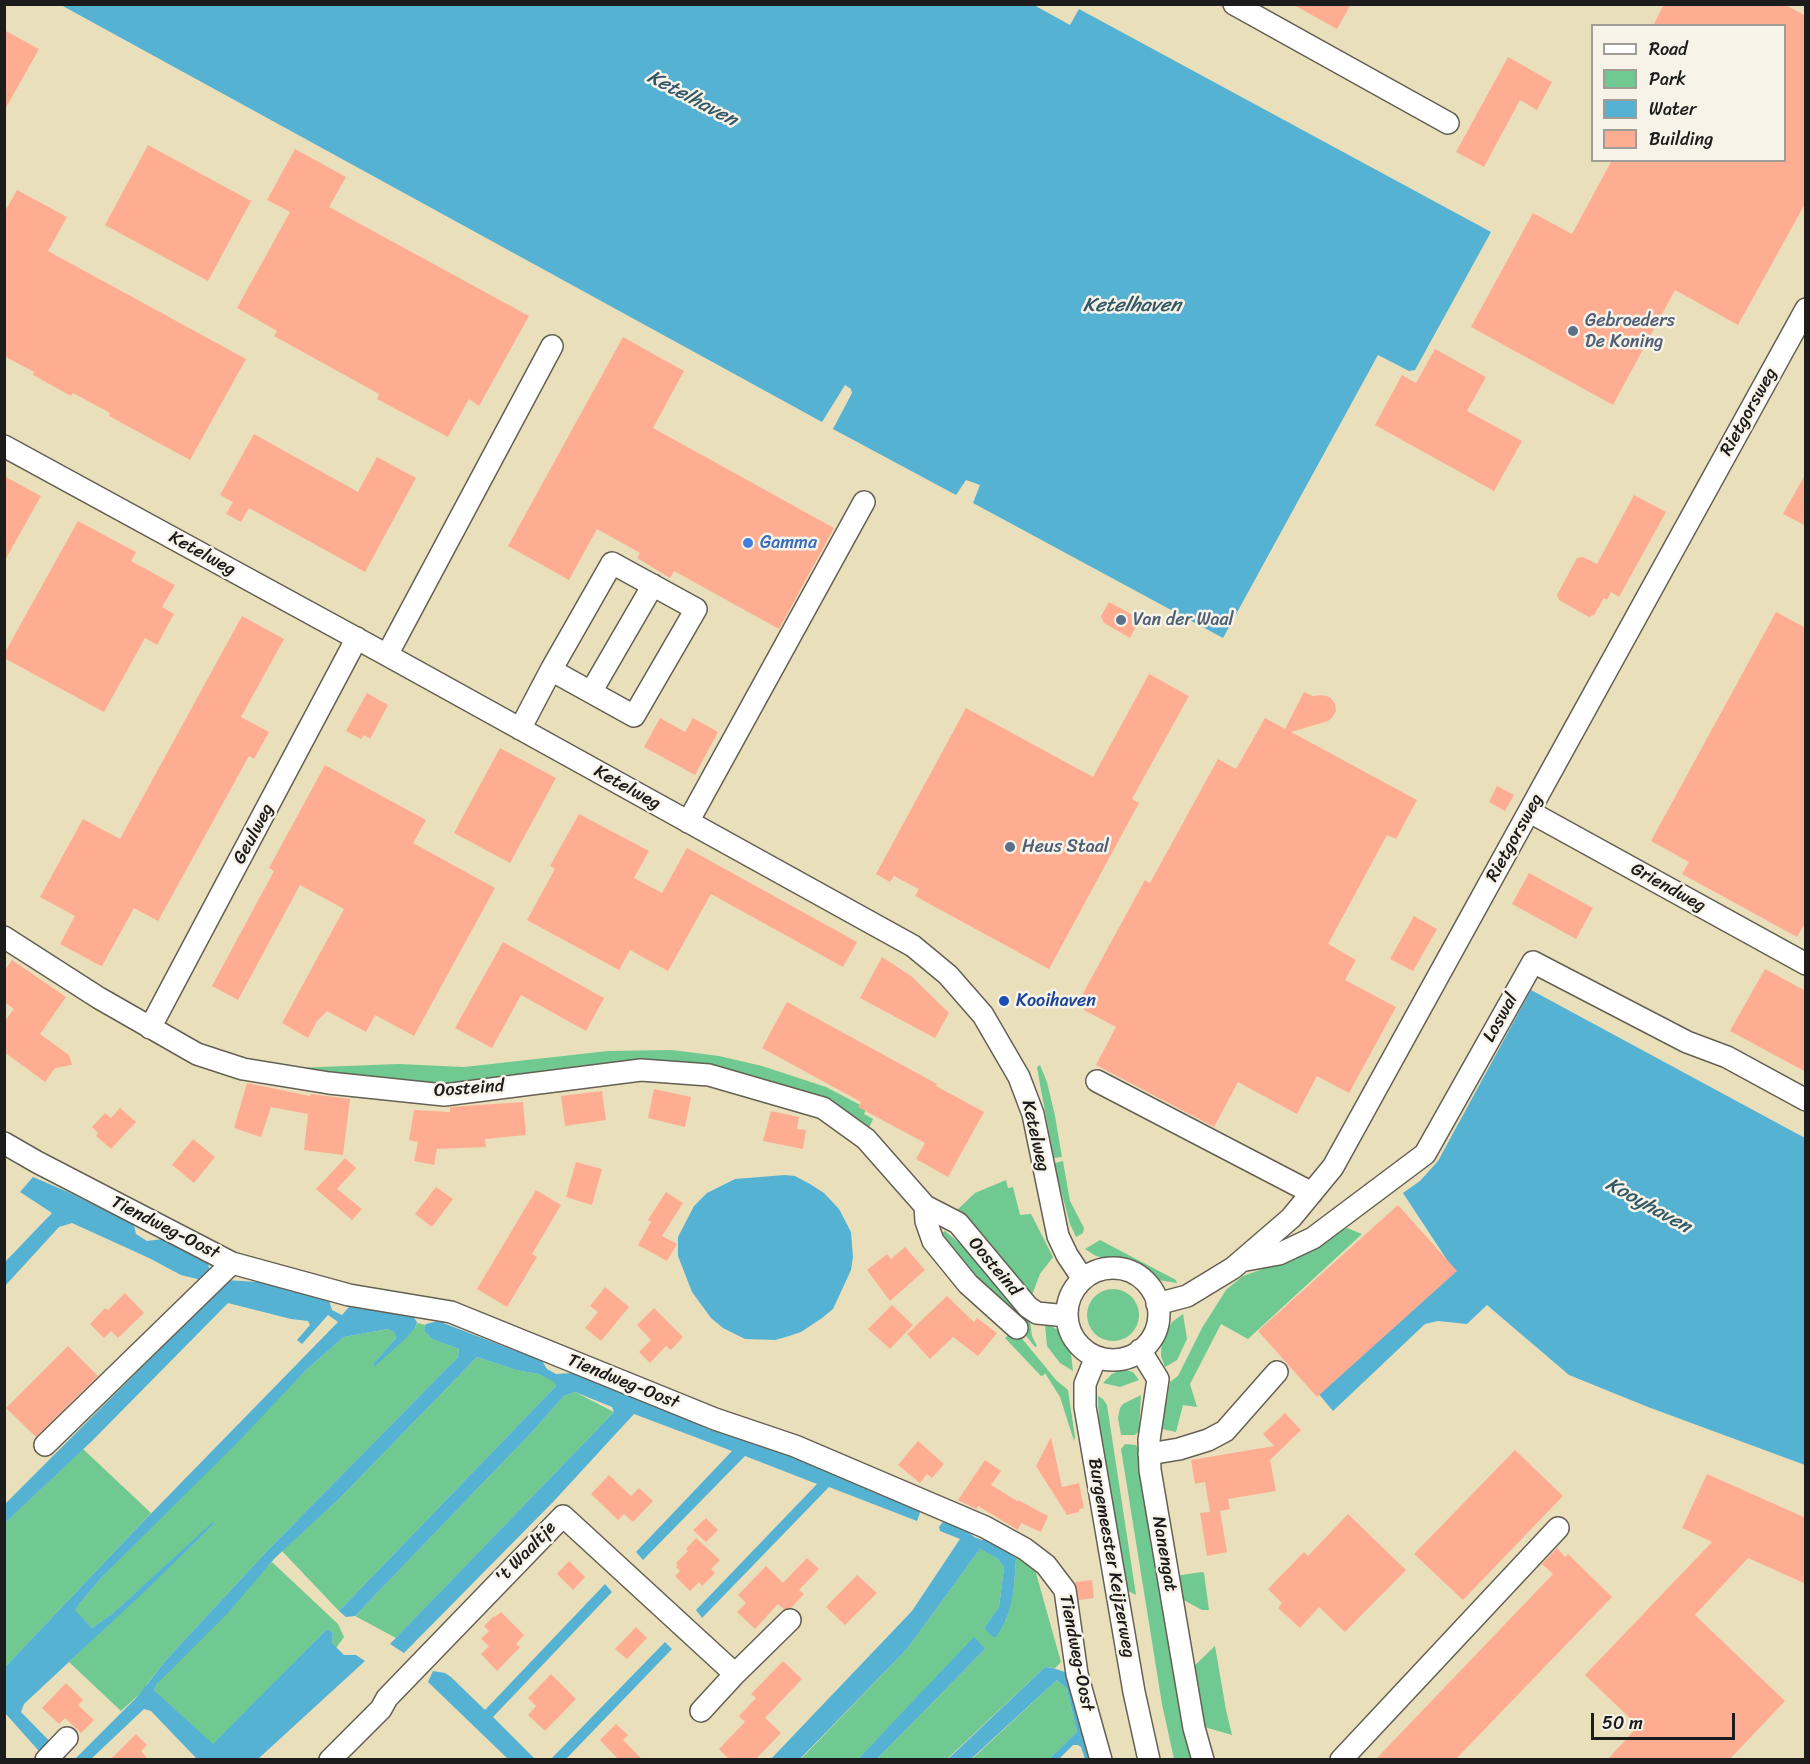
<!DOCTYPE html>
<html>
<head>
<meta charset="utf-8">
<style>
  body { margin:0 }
  #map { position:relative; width:1810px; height:1764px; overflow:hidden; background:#eadfbb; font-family:Sriracha,sans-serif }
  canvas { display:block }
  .frame { position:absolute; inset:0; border:6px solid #1c1c1c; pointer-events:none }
  .legend { position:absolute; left:1591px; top:24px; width:195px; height:138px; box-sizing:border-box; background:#f7f3e8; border:2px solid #9f9d96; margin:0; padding:8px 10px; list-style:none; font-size:18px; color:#1c1c1c }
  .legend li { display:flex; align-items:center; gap:12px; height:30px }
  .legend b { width:30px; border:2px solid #9f9d96 }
  .scale { position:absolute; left:1591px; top:1713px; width:144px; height:27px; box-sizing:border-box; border:3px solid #1c1c1c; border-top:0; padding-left:8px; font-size:18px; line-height:21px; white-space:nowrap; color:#1c1c1c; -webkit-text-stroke:4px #f7f3e8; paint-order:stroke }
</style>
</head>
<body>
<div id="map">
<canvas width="1810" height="1764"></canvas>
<div class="frame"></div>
<ul class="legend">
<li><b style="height:8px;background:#fff"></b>Road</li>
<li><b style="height:16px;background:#6fc990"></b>Park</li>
<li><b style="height:16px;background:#55b2d3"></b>Water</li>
<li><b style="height:16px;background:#fead93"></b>Building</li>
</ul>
<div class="scale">50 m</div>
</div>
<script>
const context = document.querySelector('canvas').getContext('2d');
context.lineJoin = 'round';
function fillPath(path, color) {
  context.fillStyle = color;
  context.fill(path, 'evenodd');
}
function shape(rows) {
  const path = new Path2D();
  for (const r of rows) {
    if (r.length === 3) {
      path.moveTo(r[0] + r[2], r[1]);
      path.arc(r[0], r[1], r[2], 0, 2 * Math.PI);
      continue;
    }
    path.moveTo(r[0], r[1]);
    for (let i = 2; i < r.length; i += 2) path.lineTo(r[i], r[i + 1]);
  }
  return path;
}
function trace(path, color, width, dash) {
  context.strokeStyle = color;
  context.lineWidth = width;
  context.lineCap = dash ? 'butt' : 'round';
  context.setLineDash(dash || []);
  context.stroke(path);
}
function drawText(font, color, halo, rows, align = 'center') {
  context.font = font + ' Sriracha,sans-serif';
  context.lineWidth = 5;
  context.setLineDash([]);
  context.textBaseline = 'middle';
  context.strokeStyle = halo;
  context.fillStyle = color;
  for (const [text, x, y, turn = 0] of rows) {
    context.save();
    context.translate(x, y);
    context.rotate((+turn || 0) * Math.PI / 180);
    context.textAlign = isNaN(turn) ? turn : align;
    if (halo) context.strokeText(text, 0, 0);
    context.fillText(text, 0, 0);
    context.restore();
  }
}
const green = shape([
  [672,1050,719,1056,762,1066,826,1087,866,1108,864,1114,873,1119,864,1139,737,1076,475,1085,416,1084,295,1068,398,1064,464,1067,608,1051],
  [1040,1065,1047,1082,1055,1116,1062,1157,1054,1158,1041,1090,1037,1067],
  [1063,1161,1070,1201,1084,1228,1083,1233,1076,1237,1070,1224,1059,1183,1055,1163],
  [1006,1180,1008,1188,1013,1187,1020,1215,1031,1214,1053,1257,1040,1274,1032,1295,970,1221,956,1211,975,1193],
  [1347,1228,1362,1234,1248,1339,1221,1324,1190,1384,1197,1407,1183,1405,1176,1432,1162,1429,1170,1382,1178,1376,1202,1328,1226,1290,1243,1276,1274,1265],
  [945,1231,964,1247,1022,1314,1030,1321,1032,1336,1037,1346,1035,1347,1019,1327,945,1249,941,1234],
  [1100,1240,1176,1280,1177,1283,1158,1280,1134,1264,1096,1256,1085,1249],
  [1113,1315,26],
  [1183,1314,1187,1339,1177,1360,1165,1367,1161,1356,1162,1338,1172,1322],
  [417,1323,426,1325,424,1331,432,1339,459,1349,458,1357,267,1551,166,1660,146,1685,147,1687,121,1711,69,1662,213,1525,213,1523,112,1614,92,1628,74,1610,80,1603,102,1577,305,1371,344,1337,388,1329,394,1332,396,1338,374,1363,415,1328],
  [1045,1325,1053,1327,1059,1331,1071,1354,1073,1371,1060,1363,1047,1346],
  [1015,1330,1056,1380,1068,1390,1075,1437,1074,1441,1060,1397,1045,1373,1044,1375,1041,1376,1005,1338],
  [477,1357,516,1370,539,1374,555,1382,556,1386,339,1611,282,1551,340,1498],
  [1123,1369,1133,1372,1139,1380,1120,1387,1103,1383,1112,1374],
  [575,1392,614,1412,396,1638,355,1616,532,1432,564,1396],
  [1141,1395,1139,1431,1135,1435,1121,1435,1118,1418,1120,1408,1123,1404],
  [1098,1396,1103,1399,1107,1405,1136,1595,1126,1590,1099,1431],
  [1125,1444,1136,1445,1138,1449,1140,1474,1181,1719,1191,1759,1174,1759,1162,1704,1121,1449],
  [83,1449,151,1513,5,1667,5,1523],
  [980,1549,998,1559,1004,1568,999,1607,984,1628,1006,1621,1014,1588,1016,1558,1013,1553,1034,1566,1061,1662,1055,1668,1045,1667,947,1759,877,1759,985,1649,887,1729,858,1759,800,1760,907,1649],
  [272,1562,338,1624,344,1637,336,1648,332,1643,333,1633,327,1629,213,1745,154,1690,157,1684],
  [1202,1572,1204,1573,1209,1610,1202,1610,1180,1598,1175,1576],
  [1215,1646,1226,1710,1232,1735,1201,1726,1191,1669],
  [1057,1680,1067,1689,1077,1732,1049,1759,971,1760]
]);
const water = shape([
  [1032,4,1070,25,1079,9,1491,232,1415,370,1409,371,1378,355,1223,638,973,503,980,485,966,480,956,495,833,429,852,393,851,389,845,385,822,422,61,5],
  [1531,990,1805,1138,1805,1465,1648,1407,1569,1375,1487,1305,1467,1324,1438,1321,1425,1324,1333,1411,1317,1392,1453,1269,1403,1193,1420,1181,1438,1161],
  [785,1175,795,1176,810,1184,824,1193,839,1209,851,1232,853,1257,851,1270,833,1309,822,1318,801,1332,789,1336,775,1340,745,1339,723,1328,711,1318,692,1292,678,1256,678,1237,694,1206,707,1193,735,1179],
  [33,1177,68,1192,134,1225,136,1234,147,1241,170,1238,208,1257,209,1270,226,1280,274,1283,328,1297,332,1310,342,1315,349,1307,362,1304,412,1315,417,1322,415,1328,405,1339,374,1367,374,1363,396,1338,394,1332,388,1329,344,1337,305,1371,237,1443,102,1577,80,1603,75,1610,92,1628,112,1614,213,1522,213,1525,144,1592,24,1704,21,1712,67,1759,46,1759,5,1713,5,1667,134,1531,338,1322,328,1315,302,1344,297,1340,310,1325,308,1321,291,1319,228,1303,93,1440,5,1523,5,1504,215,1294,201,1280,181,1275,149,1258,72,1223,59,1227,5,1286,5,1262,52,1213,20,1192],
  [438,1321,542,1361,547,1369,556,1374,572,1373,690,1417,697,1424,710,1430,735,1431,866,1487,875,1493,884,1494,922,1507,917,1521,829,1487,702,1618,696,1610,817,1484,745,1456,643,1560,636,1552,732,1451,634,1414,553,1502,404,1653,390,1644,614,1412,612,1407,575,1392,564,1396,532,1432,355,1616,346,1617,339,1611,556,1386,554,1382,539,1374,516,1370,477,1357,340,1498,275,1558,227,1614,157,1684,154,1690,213,1744,327,1629,333,1633,332,1643,344,1655,356,1655,365,1661,258,1759,197,1759,151,1711,144,1709,91,1759,74,1760,137,1697,166,1660,267,1551,458,1357,459,1349,432,1339,424,1331,426,1324],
  [945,1519,965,1528,974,1537,982,1540,989,1540,1016,1558,1014,1588,1010,1608,1006,1620,996,1637,993,1637,984,1628,999,1607,1004,1568,998,1559,980,1549,907,1649,800,1759,770,1760,912,1611,960,1539,940,1531,939,1527],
  [605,1584,612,1592,493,1717,535,1759,508,1759,428,1682,433,1671,445,1673,451,1677,485,1710],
  [974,1637,985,1649,877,1759,858,1759],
  [665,1642,672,1649,566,1759,551,1759],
  [1045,1667,1053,1668,1065,1672,1071,1686,1090,1759,1085,1759,1081,1747,1078,1745,1073,1745,1059,1759,1049,1759,1077,1732,1067,1689,1057,1680,971,1759,947,1760]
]);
const building = shape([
  [1292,4,1351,4,1337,29],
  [1664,4,1784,4,1806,16,1806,202,1738,325,1675,290,1613,405,1471,327,1533,213,1572,234,1612,160,1785,160,1785,26,1653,26],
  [4,30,39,49,4,111],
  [1508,57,1552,82,1537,110,1520,100,1484,167,1456,152],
  [148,145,251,201,208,281,105,225],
  [295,149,346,177,329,207,529,316,479,406,469,399,448,437,377,399,379,394,274,336,277,331,237,308,290,212,267,200],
  [17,190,67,217,48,251,246,359,190,460,109,416,110,413,73,393,71,396,33,375,34,372,4,356,4,213],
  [623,337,684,371,653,428,834,528,779,629,674,571,670,578,637,558,640,553,597,529,569,580,508,546],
  [1435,349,1486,377,1467,411,1522,441,1494,491,1375,425,1402,375,1416,383],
  [254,434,358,492,377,457,416,478,365,572,249,508,241,522,226,514,233,502,220,495],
  [1806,473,1806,526,1783,514],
  [4,476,41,496,4,562],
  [1634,495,1666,512,1619,597,1611,592,1607,600,1604,598,1594,615,1589,617,1559,600,1557,595,1577,558,1583,557,1597,564],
  [78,521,136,552,131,561,175,585,162,607,174,614,157,645,145,638,104,712,4,658,4,654],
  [1109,602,1140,619,1130,638,1104,623,1101,616],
  [1776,612,1806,628,1806,922,1797,937,1682,874,1689,862,1651,841],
  [242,616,284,639,241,717,269,732,254,759,249,756,158,921,134,908,102,966,99,965,60,944,75,916,40,897,83,819,120,839],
  [1149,674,1189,696,1132,799,1139,803,1049,969,915,896,919,889,894,876,890,882,876,874,966,708,1093,777],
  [1304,692,1313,696,1322,695,1330,697,1335,704,1336,711,1332,718,1328,721,1291,732,1417,800,1396,839,1387,835,1328,944,1356,960,1345,980,1396,1007,1349,1093,1317,1076,1297,1114,1238,1082,1214,1127,1096,1065,1116,1027,1084,1010,1088,1001,1081,997,1145,880,1150,883,1218,759,1236,769,1265,718,1285,729],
  [367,693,388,705,370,739,364,735,361,739,346,731],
  [660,718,685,732,693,718,718,732,695,775,644,747],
  [500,748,556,778,510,863,454,833],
  [325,765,426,820,413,843,495,888,414,1036,375,1015,366,1032,327,1011,317,1021,308,1038,282,1023,344,909,300,885,238,1000,212,986,274,871,269,868],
  [1497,786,1514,795,1505,811,1489,802],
  [579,814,649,851,634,878,662,893,687,848,857,942,843,967,711,894,668,971,630,950,619,970,527,920,555,869,550,866],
  [1529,873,1593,908,1576,939,1512,904],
  [1414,916,1437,929,1413,971,1390,959],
  [503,942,604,998,586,1031,521,995,492,1048,455,1028],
  [882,957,911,976,949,1013,935,1038,860,998],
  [12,960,66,997,40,1034,69,1055,72,1065,55,1068,45,1082,4,1052,4,1022,14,1009,4,1002,4,971],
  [1765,969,1806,991,1806,1072,1730,1031],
  [787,1002,937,1084,936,1086,984,1112,948,1177,916,1159,925,1143,858,1107,861,1102,762,1048],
  [247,1083,310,1096,311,1094,350,1099,343,1155,304,1150,308,1114,271,1107,261,1137,234,1128],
  [654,1089,691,1097,685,1127,648,1118],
  [602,1091,606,1120,565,1126,561,1096],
  [523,1102,526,1135,485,1139,486,1147,437,1149,434,1165,414,1161,418,1142,409,1140,414,1110,450,1112,450,1107],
  [120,1108,136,1122,111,1149,96,1136,98,1133,92,1127,105,1113,111,1118],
  [771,1111,799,1117,797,1129,806,1130,803,1149,763,1141],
  [193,1139,215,1157,194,1183,172,1165],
  [345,1158,356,1168,337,1189,362,1209,352,1220,316,1189],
  [576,1162,602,1169,592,1205,566,1197],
  [436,1187,453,1199,432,1227,415,1214],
  [536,1190,561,1205,532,1254,537,1257,507,1307,477,1289],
  [666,1192,683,1203,662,1236,677,1244,667,1261,638,1245,651,1222,648,1220],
  [1398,1205,1457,1271,1317,1397,1258,1331],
  [905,1247,925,1270,890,1301,867,1270,887,1254,891,1259],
  [605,1287,629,1307,601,1341,585,1328,598,1312,590,1306],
  [125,1293,144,1313,118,1338,111,1331,104,1338,90,1324,105,1308,108,1310],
  [947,1296,974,1322,977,1318,997,1333,978,1356,953,1337,930,1359,907,1334],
  [892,1305,913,1325,890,1349,868,1329],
  [654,1308,683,1337,671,1350,666,1346,650,1363,639,1352,651,1340,637,1325],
  [68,1346,98,1376,36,1437,6,1408],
  [1285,1413,1301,1430,1270,1460,1276,1491,1228,1499,1230,1509,1220,1511,1227,1552,1207,1556,1200,1513,1210,1512,1205,1482,1195,1484,1191,1460,1274,1446,1263,1434],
  [1051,1437,1062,1487,1079,1483,1084,1508,1079,1509,1079,1512,1067,1515,1036,1466],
  [918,1441,944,1464,932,1478,927,1474,920,1483,898,1465],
  [1515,1450,1563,1496,1463,1600,1414,1554],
  [985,1460,1001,1471,991,1485,1017,1501,1018,1500,1048,1516,1041,1532,1021,1523,1018,1530,978,1506,976,1509,958,1500],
  [1707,1474,1806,1518,1806,1584,1748,1558,1695,1615,1785,1701,1729,1760,1607,1760,1638,1726,1585,1675,1712,1542,1682,1528],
  [609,1475,631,1496,639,1488,653,1501,633,1522,624,1514,618,1520,591,1494],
  [1348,1514,1406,1570,1345,1632,1319,1607,1300,1628,1278,1608,1282,1603,1268,1589,1304,1552,1308,1556],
  [706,1518,718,1530,706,1542,693,1530],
  [696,1538,720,1560,711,1569,715,1573,702,1586,699,1582,690,1591,675,1576,680,1571,676,1567,678,1565,676,1563,688,1551,686,1549],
  [1557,1548,1565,1557,1568,1554,1612,1597,1455,1760,1375,1760,1553,1574,1542,1564],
  [807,1558,819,1569,799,1590,804,1594,791,1608,784,1609,778,1604,755,1629,737,1612,746,1603,738,1595,766,1566,783,1583],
  [569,1561,585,1577,573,1590,557,1574],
  [857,1575,877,1593,845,1625,826,1607],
  [1092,1580,1094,1598,1079,1600,1075,1582],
  [501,1612,524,1635,516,1644,520,1647,497,1671,481,1654,489,1646,481,1639,489,1631,484,1626,494,1616,495,1617],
  [636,1627,647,1638,627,1659,615,1649],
  [783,1661,802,1679,765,1718,781,1733,755,1760,730,1760,719,1749,745,1722,739,1716,756,1698,751,1694],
  [551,1674,576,1699,545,1731,528,1715,536,1706,528,1698],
  [66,1683,83,1700,78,1705,94,1720,81,1733,65,1718,59,1724,42,1708],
  [616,1724,628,1735,623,1740,643,1760,619,1760,600,1740],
  [136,1734,147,1745,141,1751,149,1760,110,1760]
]);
const minor = shape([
  [1234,4,1448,123],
  [4,446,387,655,913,946,948,975,983,1015,1019,1077,1033,1114,1058,1236,1067,1255,1083,1279],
  [387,655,552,346],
  [591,692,653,585],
  [520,729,551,670,612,563,696,609,634,716,551,670],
  [1530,812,1806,964],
  [688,822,864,502],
  [4,937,99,998,197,1054,243,1069,329,1083,444,1095,641,1070,709,1075,823,1108,866,1139,925,1206,958,1223,1028,1307,1037,1313,1067,1316],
  [150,1028,357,638],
  [1097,1081,1312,1193],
  [4,1143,37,1162,232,1263,349,1295,451,1312,715,1419,795,1446,985,1527,1025,1549,1046,1565,1065,1590,1077,1674,1101,1760],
  [925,1206,926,1221,933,1241,968,1284,1017,1328],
  [1246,1260,1279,1254,1313,1238,1425,1154,1533,962,1687,1042,1727,1057,1806,1100],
  [1113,1314,46],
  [1157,1304,1187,1296,1233,1268,1291,1218,1333,1167,1806,309],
  [1140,1350,1158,1379,1149,1440,1150,1470,1194,1728,1203,1760],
  [1096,1357,1085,1384,1085,1407,1134,1692,1149,1760],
  [45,1445,232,1263],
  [1149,1454,1179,1449,1208,1440,1225,1431,1277,1372],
  [701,1711,735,1674,790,1620],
  [46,1760,67,1738],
  [330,1760,381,1709,387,1698,563,1516,735,1674],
  [1341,1760,1558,1528]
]);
const markers = [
  [1573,331,6,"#5c6f8a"],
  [748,543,6,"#3f7fe0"],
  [1121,620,6,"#5c6f8a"],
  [1010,847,6,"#5c6f8a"],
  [1004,1001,6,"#1a4fb4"]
];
const serviceNames = [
  ["Gebroeders",1585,321],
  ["De Koning",1585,342],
  ["Van der Waal",1133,620],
  ["Heus Staal",1022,847]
];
const streetNames = [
  ["Rietgorsweg",1749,412,-61],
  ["Ketelweg",202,554,29],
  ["Ketelweg",627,788,29],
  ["Geulweg",254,834,-62],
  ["Rietgorsweg",1515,838,-61],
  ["Griendweg",1668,888,29],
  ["Loswal",1501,1018,-61],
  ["Oosteind",469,1089,-4],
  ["Ketelweg",1035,1136,77],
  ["Tiendweg-Oost",165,1228,27],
  ["Oosteind",994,1267,50],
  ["Tiendweg-Oost",623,1382,22],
  ["'t Waaltje",526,1553,-46],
  ["Nanengat",1164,1554,80],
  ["Burgemeester Keijzerweg",1111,1558,80],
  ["Tiendweg-Oost",1076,1653,79]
];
const shopNames = [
  ["Gamma",760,543]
];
const transitNames = [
  ["Kooihaven",1016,1001]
];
const waterNames = [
  ["Ketelhaven",692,99,28],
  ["Ketelhaven",1132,306],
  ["Kooyhaven",1648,1206,29]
];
fillPath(green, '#6fc990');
fillPath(water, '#55b2d3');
fillPath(building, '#fead93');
trace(minor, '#646054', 24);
trace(minor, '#fff', 21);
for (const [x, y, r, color] of markers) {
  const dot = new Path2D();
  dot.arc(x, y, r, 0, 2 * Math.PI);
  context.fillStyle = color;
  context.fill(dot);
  trace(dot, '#f7f3e8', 2);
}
drawText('18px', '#4e5e75', '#f7f3e8', serviceNames, 'left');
drawText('18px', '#1c1c1c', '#f7f3e8', streetNames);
drawText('18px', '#366cbe', '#f7f3e8', shopNames, 'left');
drawText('18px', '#164399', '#f7f3e8', transitNames, 'left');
drawText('italic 20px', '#335865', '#f7f3e8', waterNames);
</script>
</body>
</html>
